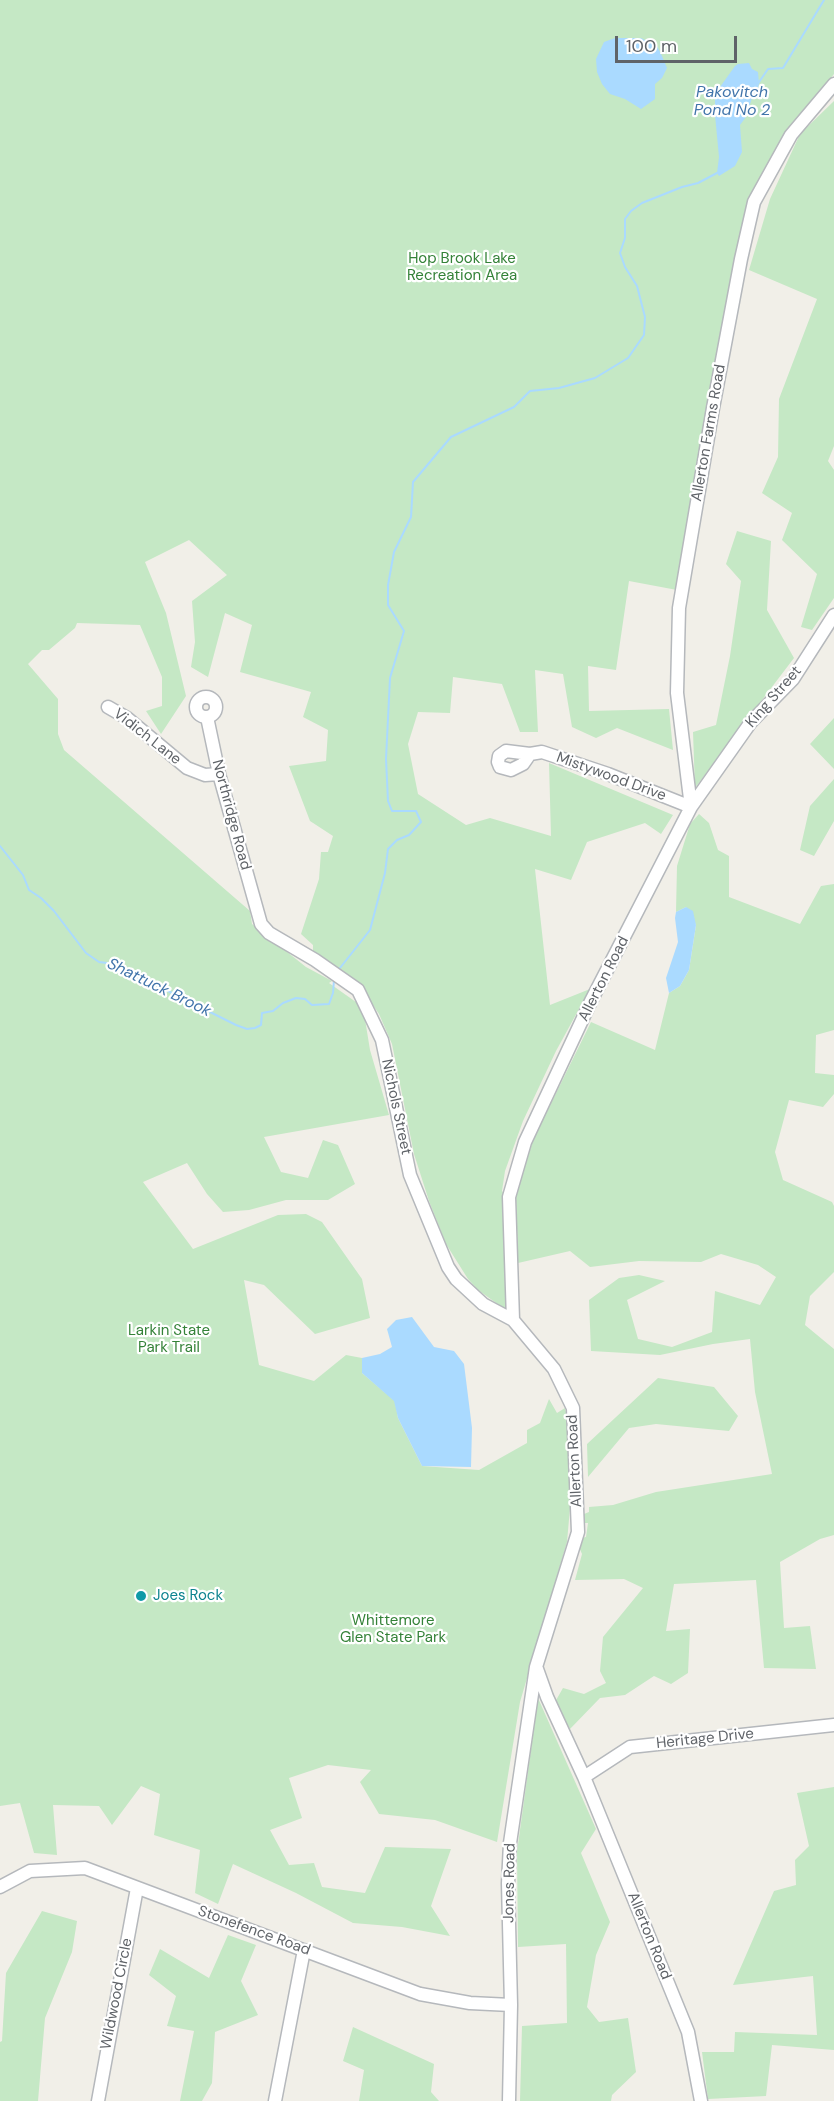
<!DOCTYPE html>
<html>
<head>
<meta charset="utf-8">
<style>
  body { margin:0 }
  #map { position:relative; width:834px; height:2101px; overflow:hidden; background:#f1efe8; font-family:"DM Sans",sans-serif }
  canvas { display:block }
  .scale { position:absolute; left:615px; top:36px; width:122px; height:27px; box-sizing:border-box; border:3px solid #5f6368; border-top:0; padding-left:8px; font-size:18px; line-height:21px; white-space:nowrap; color:#5f6368; -webkit-text-stroke:4px #fff; paint-order:stroke }
</style>
</head>
<body>
<div id="map">
<canvas width="834" height="2101"></canvas>
<div class="scale">100 m</div>
</div>
<script>
const context = document.querySelector('canvas').getContext('2d');
context.lineJoin = 'round';
function fillPath(path, color) {
  context.fillStyle = color;
  context.fill(path, 'evenodd');
}
function shape(rows) {
  const path = new Path2D();
  for (const r of rows) {
    if (r.length === 3) {
      path.moveTo(r[0] + r[2], r[1]);
      path.arc(r[0], r[1], r[2], 0, 2 * Math.PI);
      continue;
    }
    path.moveTo(r[0], r[1]);
    for (let i = 2; i < r.length; i += 2) path.lineTo(r[i], r[i + 1]);
  }
  return path;
}
function trace(path, color, width, dash) {
  context.strokeStyle = color;
  context.lineWidth = width;
  context.lineCap = dash ? 'butt' : 'round';
  context.setLineDash(dash || []);
  context.stroke(path);
}
function drawText(font, color, halo, rows, align = 'center') {
  context.font = font + ' "DM Sans",sans-serif';
  context.lineWidth = 4.5;
  context.setLineDash([]);
  context.textBaseline = 'middle';
  context.strokeStyle = halo;
  context.fillStyle = color;
  for (const [text, x, y, turn = 0] of rows) {
    context.save();
    context.translate(x, y);
    context.rotate((+turn || 0) * Math.PI / 180);
    context.textAlign = isNaN(turn) ? turn : align;
    if (halo) context.strokeText(text, 0, 0);
    context.fillText(text, 0, 0);
    context.restore();
  }
}
const green = shape([
  [0,0,834,0,834,74,784,137,757,189,727,297,677,590,629,581,616,670,588,666,589,711,669,709,673,750,617,728,596,738,572,727,563,674,535,670,538,732,520,732,502,684,453,677,450,713,418,712,408,744,418,794,466,825,490,818,551,836,549,763,673,815,661,834,645,823,587,842,571,880,535,869,550,1005,590,989,556,1051,523,1121,505,1171,502,1191,504,1194,506,1310,478,1290,468,1279,446,1244,429,1201,414,1154,392,1044,379,1014,358,983,313,953,313,945,301,934,319,879,321,852,328,852,333,836,310,821,289,766,326,761,328,730,303,717,311,692,240,672,252,625,225,613,208,677,191,667,195,642,192,601,227,575,189,540,145,562,166,613,186,696,161,734,146,711,162,706,162,677,140,625,77,623,75,628,49,650,42,650,28,664,58,699,58,734,64,750,250,911,252,924,306,967,332,981,329,983,363,1007,370,1050,389,1115,264,1137,281,1172,308,1178,323,1140,338,1145,355,1184,328,1200,286,1200,249,1210,223,1212,207,1194,187,1163,143,1182,193,1249,278,1215,306,1214,322,1222,362,1279,370,1318,315,1334,264,1285,244,1280,259,1365,314,1381,346,1355,362,1358,362,1373,395,1401,398,1418,422,1466,479,1470,527,1443,527,1430,540,1423,549,1399,557,1413,565,1408,570,1430,570,1508,567,1542,520,1702,497,1842,435,1820,379,1814,360,1782,371,1770,328,1765,289,1778,302,1818,270,1830,289,1865,314,1863,322,1887,365,1893,385,1847,451,1849,431,1906,450,1936,402,1927,353,1923,296,1893,233,1864,218,1904,195,1893,200,1850,154,1835,160,1794,141,1786,112,1825,99,1806,53,1805,57,1855,34,1853,20,1803,0,1806],
  [834,101,834,446,828,461,834,470,834,598,812,630,801,627,817,574,782,540,792,513,762,493,778,457,779,399,817,299,749,270,770,199,800,134],
  [737,531,771,541,767,610,794,658,695,788,693,732,716,725,730,656,741,581,726,564],
  [834,718,834,769,810,744],
  [834,779,834,821,814,856,800,850,810,806],
  [699,814,709,823,718,850,729,856,729,897,800,924,821,886,834,884,834,1030,816,1035,815,1073,834,1075,834,1094,823,1107,789,1100,775,1152,783,1180,832,1202,834,1206,834,1272,810,1296,805,1325,834,1349,834,1535,820,1539,780,1562,784,1628,810,1626,816,1669,764,1668,756,1580,674,1584,666,1631,690,1629,688,1673,671,1684,654,1676,625,1695,600,1698,570,1729,555,1702,563,1688,584,1694,606,1683,600,1671,603,1637,643,1588,624,1579,575,1580,582,1554,579,1547,581,1538,586,1537,588,1523,584,1523,584,1514,589,1512,589,1507,613,1505,656,1492,772,1474,755,1392,750,1339,713,1344,660,1355,591,1351,589,1300,619,1278,639,1275,665,1281,627,1300,638,1339,672,1347,712,1332,715,1291,760,1305,776,1277,758,1265,721,1254,701,1262,639,1261,590,1267,570,1251,518,1263,516,1194,533,1140,591,1022,655,1050,669,993,680,986,689,970,696,925,686,907,676,912,677,866,690,824],
  [658,1378,714,1387,738,1416,729,1431,656,1424,629,1428,588,1477,587,1444],
  [538,1698,596,1829,581,1853,610,1922,596,1955,587,2007,599,2022,628,2018,636,2072,612,2095,611,2101,520,2101,522,2026,567,2023,566,1944,518,1947,517,1852],
  [834,1787,834,2050,772,2045,766,2096,708,2099,702,2052,734,2052,735,2032,817,2035,813,1976,733,1985,774,1891,796,1885,795,1860,809,1846,797,1793],
  [42,1911,77,1921,72,1952,45,2018,38,2101,0,2101,0,2042,2,2041,6,1973],
  [228,1935,256,1945,241,1981,258,2015,215,2032,212,2083,202,2101,180,2101,194,2031,167,2026,176,1996,149,1975,160,1949,209,1978],
  [353,2027,434,2064,431,2092,439,2101,359,2101,364,2070,343,2061]
]);
const water = shape([
  [615,38,641,38,657,46,662,56,667,68,662,78,655,84,655,99,641,109,625,99,610,94,602,84,597,72,596,59,604,42],
  [749,63,752,69,758,72,759,83,757,94,752,98,746,117,740,125,742,152,735,166,719,176,717,173,719,157,715,115,715,94,735,66,738,64],
  [686,907,693,911,696,925,689,970,680,986,669,993,666,978,678,942,675,918,676,912],
  [412,1317,434,1347,454,1351,464,1364,472,1428,471,1467,422,1466,398,1418,394,1401,362,1373,362,1358,380,1354,392,1347,387,1329,396,1320]
]);
const stream = shape([
  [757,85,768,69,783,68,824,0],
  [0,846,23,875,29,890,41,898,54,911,86,953,99,962,115,964,123,972,152,983,236,1025,247,1029,255,1028,261,1025,262,1013,273,1011,283,1003,296,998,305,999,312,1005,329,1004,333,993,334,980],
  [340,968,370,930,385,873,388,849,397,840,409,835,421,822,416,811,392,811,388,801,386,759,390,678,404,631,388,605,388,585,394,552,411,517,413,482,451,437,514,407,530,391,559,388,595,378,628,358,644,335,645,317,637,286,625,267,620,253,625,238,625,219,631,211,642,203,682,187,698,183,717,173]
]);
const minor = shape([
  [206,707,10],
  [108,707,127,718,187,768,205,775,219,774],
  [207,717,219,774,261,924,269,933,315,960,358,990,382,1040,410,1175,448,1267,456,1279,483,1304,513,1320],
  [530,754,523,764,511,770,500,767,498,762,499,756,506,751,530,754,542,752,608,774,691,807],
  [691,807,677,693,679,608,713,408,741,259,754,202,791,135,834,84],
  [537,1669,547,1697,584,1777,688,2032,701,2101],
  [584,1777,630,1747,834,1725],
  [0,1887,30,1871,85,1868,420,1994,470,2003,511,2005],
  [98,2101,137,1888],
  [275,2101,304,1950],
  [509,2101,511,2005,508,1883,510,1843,536,1667,578,1532,573,1408,554,1369,513,1320,509,1197,525,1142,591,1001,691,807,751,722,793,679,834,615]
]);
const markers = [
  [141,1596,6,"#0f9aa8"]
];
const parkNames = [
  ["Hop Brook Lake",462,259],
  ["Recreation Area",462,276],
  ["Larkin State",169,1331],
  ["Park Trail",169,1348],
  ["Whittemore",393,1621],
  ["Glen State Park",393,1638]
];
const streetNames = [
  ["Allerton Farms Road",709,433,-80],
  ["King Street",774,697,-49],
  ["Vidich Lane",147,737,38],
  ["Mistywood Drive",611,777,20],
  ["Northridge Road",231,815,75],
  ["Allerton Road",604,979,-63],
  ["Nichols Street",396,1107,78],
  ["Allerton Road",575,1461,-93],
  ["Heritage Drive",705,1739,-6],
  ["Jones Road",510,1883,-89],
  ["Stonefence Road",254,1931,20],
  ["Allerton Road",649,1936,68],
  ["Wildwood Circle",117,1994,-79]
];
const cultureNames = [
  ["Joes Rock",153,1596]
];
const waterNames = [
  ["Pakovitch",732,93],
  ["Pond No 2",732,111],
  ["Shattuck Brook",159,988,26]
];
fillPath(green, '#c5e8c5');
fillPath(water, '#aadaff');
trace(stream, '#aadaff', 2);
trace(minor, '#b5b8bc', 15);
trace(minor, '#fff', 12);
for (const [x, y, r, color] of markers) {
  const dot = new Path2D();
  dot.arc(x, y, r, 0, 2 * Math.PI);
  context.fillStyle = color;
  context.fill(dot);
  trace(dot, '#fff', 2);
}
drawText('15px', '#348238', '#fff', parkNames);
drawText('15px', '#5f6368', '#fff', streetNames);
drawText('15px', '#0d838f', '#fff', cultureNames, 'left');
drawText('italic 16px', '#4174aa', '#fff', waterNames);
</script>
</body>
</html>
